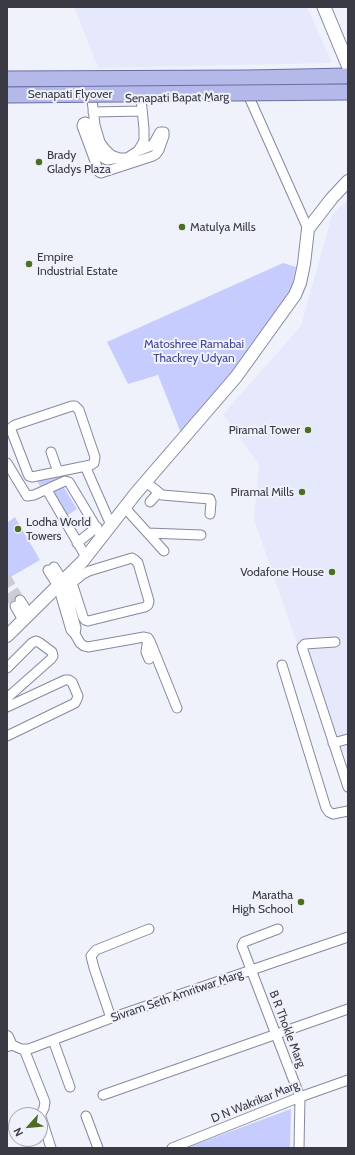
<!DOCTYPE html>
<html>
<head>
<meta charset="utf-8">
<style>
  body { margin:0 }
  #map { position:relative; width:355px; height:1155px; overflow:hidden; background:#eff1fb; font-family:Cabin,sans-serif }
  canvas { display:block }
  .frame { position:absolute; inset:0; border:8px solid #393a44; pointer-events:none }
  .north { position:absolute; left:8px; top:1107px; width:40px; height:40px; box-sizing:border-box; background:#eff1fb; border:1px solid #a6a8b2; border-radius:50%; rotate:243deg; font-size:11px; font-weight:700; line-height:16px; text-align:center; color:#393a44 }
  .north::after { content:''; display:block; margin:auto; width:14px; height:18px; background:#4d6d23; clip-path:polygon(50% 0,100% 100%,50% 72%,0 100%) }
</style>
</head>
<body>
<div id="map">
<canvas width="355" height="1155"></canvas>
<div class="frame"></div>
<div class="north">N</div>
</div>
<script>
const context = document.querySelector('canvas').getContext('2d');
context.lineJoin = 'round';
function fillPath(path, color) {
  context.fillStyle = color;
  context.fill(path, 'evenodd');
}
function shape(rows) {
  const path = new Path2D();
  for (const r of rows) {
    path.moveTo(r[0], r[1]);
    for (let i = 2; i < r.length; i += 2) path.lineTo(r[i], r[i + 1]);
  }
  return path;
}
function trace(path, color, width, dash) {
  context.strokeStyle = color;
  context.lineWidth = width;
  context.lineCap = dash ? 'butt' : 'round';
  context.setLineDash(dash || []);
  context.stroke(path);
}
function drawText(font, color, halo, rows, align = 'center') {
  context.font = font + ' Cabin,sans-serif';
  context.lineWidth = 4;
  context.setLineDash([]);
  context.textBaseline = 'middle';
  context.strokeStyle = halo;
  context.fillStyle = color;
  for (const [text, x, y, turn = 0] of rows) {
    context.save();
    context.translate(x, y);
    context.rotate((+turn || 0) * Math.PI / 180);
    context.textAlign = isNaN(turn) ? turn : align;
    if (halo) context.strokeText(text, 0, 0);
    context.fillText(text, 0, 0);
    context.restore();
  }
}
const built = shape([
  [74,7,307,7,332,63,98,68],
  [348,199,348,752,335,754,254,519,259,465,223,414,301,326,332,215]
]);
const green = shape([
  [283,263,296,267,291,293,265,335,181,433,158,375,128,384,107,342],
  [54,471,77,509,60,520,37,481],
  [15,517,40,560,7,579,7,523],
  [291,1109,290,1148,186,1148]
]);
const minorTunnel = shape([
  [7,578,20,600],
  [7,594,15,606]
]);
const minor = shape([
  [249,89,249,97,308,229],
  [92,100,95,125,100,142,105,149,111,155,119,158,127,158,138,151,144,141,144,129,141,98],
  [93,112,142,111],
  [119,158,107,160,103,158,88,123,85,122,83,123,82,126,99,172,101,173,153,156,156,154,159,150,164,136,164,132,160,132,154,143,151,146,138,151],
  [72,406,75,406,79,410,95,457,94,463,91,465,32,477,29,476,28,474,11,430,12,427,15,425,72,406],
  [51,452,58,472],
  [7,463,27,496,34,495,65,481,69,482,102,537],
  [85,466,111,525],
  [146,482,162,495,210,499,211,502,210,514],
  [47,490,86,557],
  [150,502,158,493],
  [125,508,164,551],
  [148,533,201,535],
  [77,543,97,527],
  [48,570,58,586,71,630,75,634,76,628,63,581,54,567],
  [68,577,72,583,83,617,85,620,88,621,145,607,148,605,149,601,138,563,135,560,132,558,89,571,83,574,72,583],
  [20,600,29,614],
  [15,606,23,620],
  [75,634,80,643,84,646,88,647,144,637,148,638,150,641,177,708],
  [148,638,146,652,149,659],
  [335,642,305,644,302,647,348,787],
  [282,665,326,808,329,812,333,814,348,811],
  [7,668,32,643,36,641,40,643,52,652,53,656,51,659,7,698],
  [7,707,65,680,69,680,72,682,78,696,77,699,75,703,7,736],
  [333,743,348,739],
  [278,929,244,942,242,946,300,1097,299,1148],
  [111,1018,94,968,91,956,96,950,149,929],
  [53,1040,70,1087],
  [10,1044,21,1049,29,1049,111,1018,348,937],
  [24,1049,45,1102,44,1108,41,1114,41,1117,51,1148],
  [103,1095,348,1009],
  [86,1116,98,1148],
  [172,1148,300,1097,348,1080]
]);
const tertiary = shape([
  [7,636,82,562,136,493,236,377,295,295,300,283,304,264,308,229,332,198,348,181],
  [7,1037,10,1044,7,1045]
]);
const secondary = shape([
  [324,7,348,65]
]);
const primary = shape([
  [7,79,249,78,348,76]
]);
const primaryBridge = shape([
  [7,95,348,92]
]);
const markers = [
  [39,162,4,"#4d6d23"],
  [182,227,4,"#4d6d23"],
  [29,264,4,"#4d6d23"],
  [308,430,4,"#4d6d23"],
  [302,492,4,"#4d6d23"],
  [18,529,4,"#4d6d23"],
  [332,572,4,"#4d6d23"],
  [301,902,4,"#4d6d23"]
];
const streetNames = [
  ["Senapati Flyover",70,94],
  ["Senapati Bapat Marg",177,98,-1],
  ["Sivram Seth Amritwar Marg",177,996,-19],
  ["B R Thokle Marg",287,1029,69],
  ["D N Wakrikar Marg",255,1102,-22]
];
const poiNames = [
  ["Brady",47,155],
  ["Gladys Plaza",47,169],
  ["Matulya Mills",190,227],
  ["Empire",37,257],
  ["Industrial Estate",37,271],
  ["Piramal Tower",300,430,"right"],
  ["Piramal Mills",294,492,"right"],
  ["Lodha World",26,522],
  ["Towers",26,536],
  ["Vodafone House",324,572,"right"],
  ["Maratha",293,895,"right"],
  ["High School",293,909,"right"]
];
const parkNames = [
  ["Matoshree Ramabai",194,344],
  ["Thackrey Udyan",194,358]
];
fillPath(built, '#e6e9fc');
fillPath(green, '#c6ccfd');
trace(minorTunnel, '#cbccd6', 9, [9, 4.5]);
trace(minor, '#8689a0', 11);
trace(tertiary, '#8689a0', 14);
trace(secondary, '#8689a0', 15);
trace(primary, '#696ea6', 17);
trace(minor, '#fff', 9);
trace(tertiary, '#fff', 12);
trace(secondary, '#fff', 13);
trace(primary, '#b5b9e9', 15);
trace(primaryBridge, '#696ea6', 17, []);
trace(primaryBridge, '#b5b9e9', 15);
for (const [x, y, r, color] of markers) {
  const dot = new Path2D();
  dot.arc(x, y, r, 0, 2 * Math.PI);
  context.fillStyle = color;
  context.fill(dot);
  trace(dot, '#eff1fb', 1.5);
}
drawText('12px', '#393a44', '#eff1fb', streetNames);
drawText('12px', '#393a44', '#eff1fb', poiNames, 'left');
drawText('12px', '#464799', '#eff1fb', parkNames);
</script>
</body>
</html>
